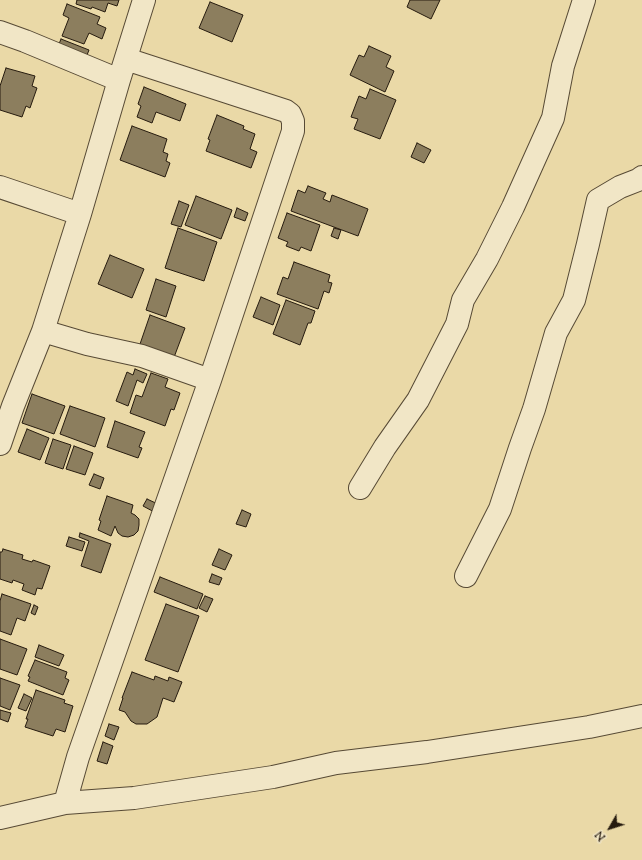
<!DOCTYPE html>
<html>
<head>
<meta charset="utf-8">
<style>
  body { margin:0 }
  #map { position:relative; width:642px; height:860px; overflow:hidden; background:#ead9a7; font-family:"Sorts Mill Goudy",serif }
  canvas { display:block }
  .north { position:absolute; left:590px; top:808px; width:40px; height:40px; -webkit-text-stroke:3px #f1e6c6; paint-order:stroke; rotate:231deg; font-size:11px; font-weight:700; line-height:16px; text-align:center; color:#261b0f }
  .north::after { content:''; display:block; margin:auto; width:14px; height:18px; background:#261b0f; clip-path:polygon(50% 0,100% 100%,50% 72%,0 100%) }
</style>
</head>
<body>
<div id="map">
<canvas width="642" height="860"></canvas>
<div class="north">N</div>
</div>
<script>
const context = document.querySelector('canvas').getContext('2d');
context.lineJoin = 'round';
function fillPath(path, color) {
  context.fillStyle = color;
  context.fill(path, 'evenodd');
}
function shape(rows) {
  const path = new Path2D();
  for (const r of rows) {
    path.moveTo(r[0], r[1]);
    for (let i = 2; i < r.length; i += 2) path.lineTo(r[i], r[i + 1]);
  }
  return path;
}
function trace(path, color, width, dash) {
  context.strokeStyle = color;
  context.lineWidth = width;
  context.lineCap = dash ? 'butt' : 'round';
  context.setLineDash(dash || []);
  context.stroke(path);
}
const building = shape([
  [77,0,119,0,117,6,108,3,105,12,92,7,91,9,76,4,77,0],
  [410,0,440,0,431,19,407,7,410,0],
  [210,2,243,15,232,42,199,28,210,2],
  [67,4,100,17,97,24,106,28,102,39,89,33,84,44,62,36,69,18,63,15,67,4],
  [61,39,89,50,85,60,57,49,61,39],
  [369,46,391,56,386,67,394,71,385,92,350,75,359,55,364,57,369,46],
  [6,68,35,76,32,86,37,88,30,108,26,106,22,117,0,110,0,86,6,68],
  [144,87,186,104,180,121,156,112,152,123,137,117,141,106,138,104,144,87],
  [370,89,396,100,380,139,354,129,358,119,351,117,359,96,366,99,370,89],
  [217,115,244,126,243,129,255,134,250,149,257,152,251,168,206,151,210,140,208,139,217,115],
  [132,126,167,139,163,152,168,154,166,161,170,163,165,177,120,160,132,126],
  [417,143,431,150,424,163,411,157,417,143],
  [308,186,326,193,323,199,330,202,332,195,368,209,358,236,291,211,298,190,305,193,308,186],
  [196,196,232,210,221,239,185,225,196,196],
  [179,201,189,205,181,227,171,224,179,201],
  [237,208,248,213,245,221,234,217,237,208],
  [287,213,320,225,311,251,301,247,299,251,286,246,288,242,278,238,287,213],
  [178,228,217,242,204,281,165,268,178,228],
  [334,228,341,230,338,239,331,236,334,228],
  [110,255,144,269,132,298,98,284,110,255],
  [294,262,330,275,328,282,332,283,329,293,324,291,318,309,277,294,283,277,288,279,294,262],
  [156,279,176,286,166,317,146,310,156,279],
  [261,297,280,305,273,325,253,317,261,297],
  [286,300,315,311,311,323,308,323,300,345,273,334,286,300],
  [150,315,185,328,173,360,139,347,150,315],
  [135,369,147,374,143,383,137,380,128,406,116,401,127,372,133,375,135,369],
  [151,373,168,379,165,387,180,393,174,410,171,409,165,426,130,413,136,395,142,397,151,373],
  [32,394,65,406,54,434,22,423,32,394],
  [70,406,105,418,95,447,60,434,70,406],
  [115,421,145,432,139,447,142,448,138,458,107,447,115,421],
  [27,429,49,438,40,460,18,452,27,429],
  [53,439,71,445,63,469,45,463,53,439],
  [74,446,93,453,85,475,66,469,74,446],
  [94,474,104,478,100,489,89,485,94,474],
  [107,496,133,505,131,513,135,515,139,519,139,525,138,531,134,535,128,537,122,536,118,533,115,526,111,536,98,530,101,521,99,520,107,496],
  [147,499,162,506,158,514,143,506,147,499],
  [242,510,251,514,246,527,236,524,242,510],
  [80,533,111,544,101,573,81,566,89,541,79,537,80,533],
  [69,537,85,542,82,551,66,546,69,537],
  [3,549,23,555,22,559,32,562,33,560,50,566,42,589,37,588,35,595,22,590,24,584,13,580,12,583,0,579,0,552,2,552,3,549],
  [219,549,232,555,225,570,212,565,219,549],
  [212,574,222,578,219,585,209,582,212,574],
  [160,577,203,594,197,609,154,592,160,577],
  [2,594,31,604,25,621,17,618,11,635,0,631,0,601,2,594],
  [205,596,213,599,207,612,199,608,205,596],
  [166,604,199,616,178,672,145,660,166,604],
  [34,605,38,607,35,615,31,613,34,605],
  [0,639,27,649,17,675,0,669,0,639],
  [39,645,64,655,59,666,35,657,39,645],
  [35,660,67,672,65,678,69,680,63,695,28,681,30,677,28,676,35,660],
  [132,672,154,680,155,676,168,681,169,677,182,682,174,702,163,698,157,717,147,724,136,724,131,721,125,712,119,710,123,698,122,698,132,672],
  [0,678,20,685,10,710,0,706,0,678],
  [36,690,65,700,64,703,73,706,65,732,56,729,53,736,25,727,28,719,26,719,36,690],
  [24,694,32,698,26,711,18,708,24,694],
  [0,710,11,713,8,722,0,719,0,710],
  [109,724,119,727,114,740,105,736,109,724],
  [103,742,113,746,107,764,97,761,103,742]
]);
const minor = shape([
  [0,32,25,41,119,80],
  [0,187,80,214],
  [43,331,87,344,142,356,210,380],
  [0,444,13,406,43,331,80,214,119,80,144,0],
  [360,488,385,447,418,400,457,324,463,300,487,259,513,207,553,118,563,66,584,0],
  [466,576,500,509,520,448,534,409,556,333,574,300,588,244,598,200,620,187,638,180,642,177],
  [65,803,78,757,210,380,293,131,293,121,290,114,286,111,126,59],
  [0,818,65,803,134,798,273,777,336,763,427,752,589,727,642,716]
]);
fillPath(building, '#8c7e5e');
trace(building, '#261b0f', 1);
trace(minor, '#574a35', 24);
trace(minor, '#f1e6c6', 22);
</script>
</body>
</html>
